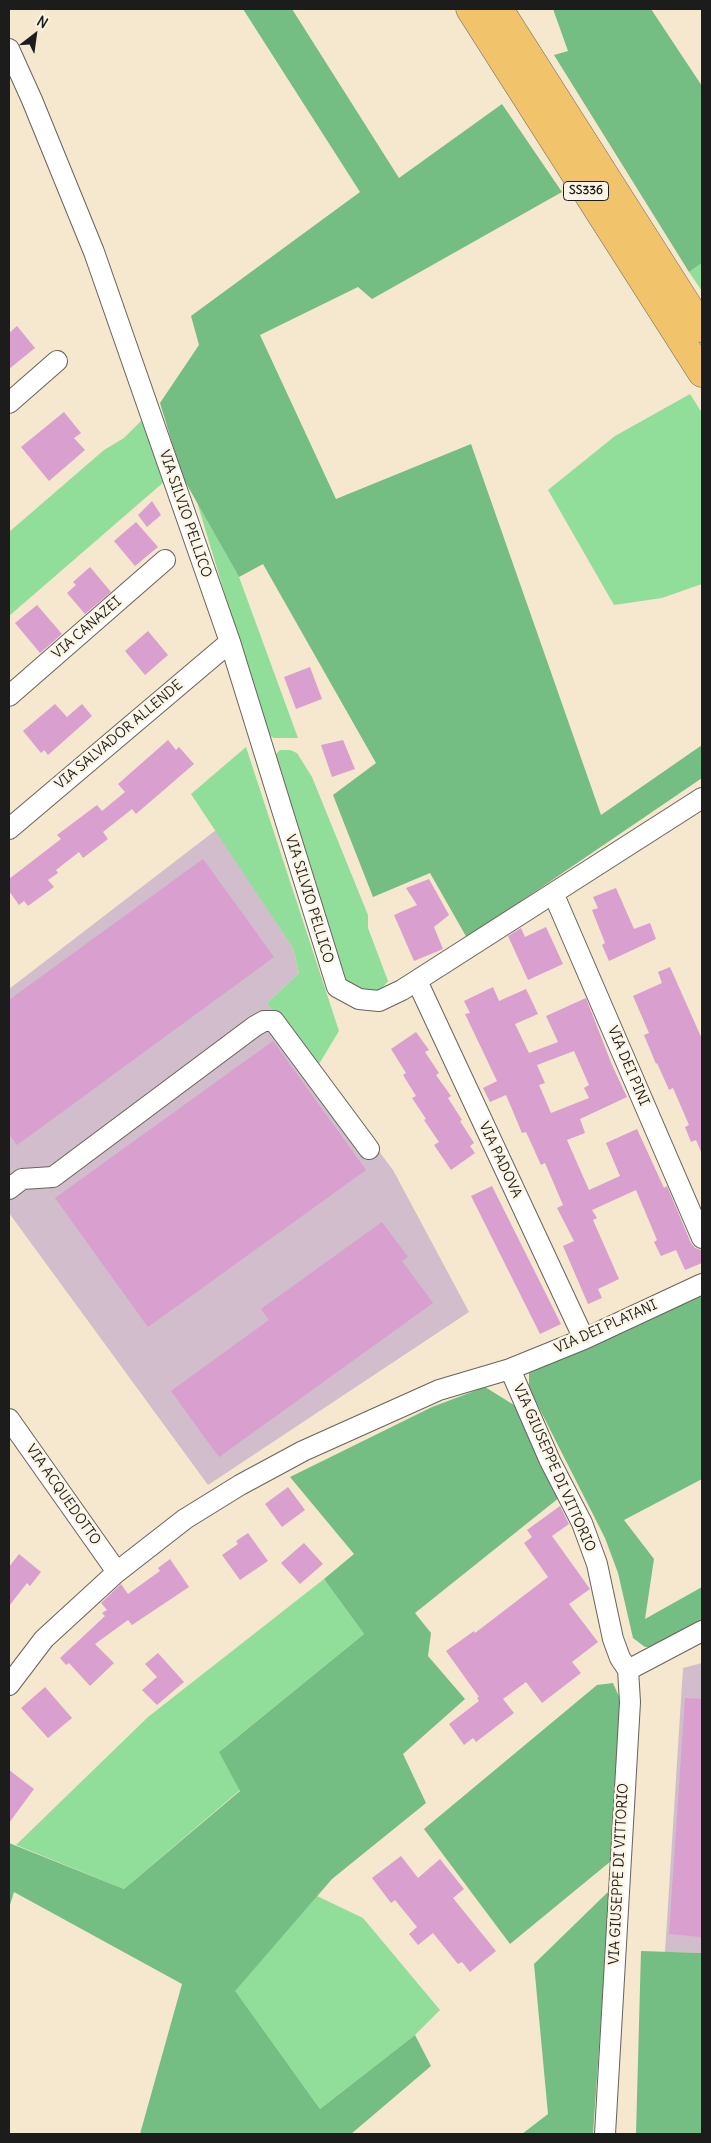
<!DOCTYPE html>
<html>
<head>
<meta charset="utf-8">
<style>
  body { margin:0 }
  #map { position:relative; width:711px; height:2143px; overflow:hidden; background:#f6e7cf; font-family:Delius,sans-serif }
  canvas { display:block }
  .frame { position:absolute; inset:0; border:10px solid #1c1c1c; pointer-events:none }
  .north { position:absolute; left:10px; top:10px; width:50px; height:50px; -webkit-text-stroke:4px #fcf5e5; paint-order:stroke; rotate:30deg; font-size:14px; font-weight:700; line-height:20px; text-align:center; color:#1c1c1c }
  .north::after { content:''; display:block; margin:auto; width:18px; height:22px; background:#1c1c1c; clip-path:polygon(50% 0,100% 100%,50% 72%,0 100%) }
</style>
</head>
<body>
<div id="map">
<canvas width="711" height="2143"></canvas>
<div class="frame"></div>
<div class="north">N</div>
</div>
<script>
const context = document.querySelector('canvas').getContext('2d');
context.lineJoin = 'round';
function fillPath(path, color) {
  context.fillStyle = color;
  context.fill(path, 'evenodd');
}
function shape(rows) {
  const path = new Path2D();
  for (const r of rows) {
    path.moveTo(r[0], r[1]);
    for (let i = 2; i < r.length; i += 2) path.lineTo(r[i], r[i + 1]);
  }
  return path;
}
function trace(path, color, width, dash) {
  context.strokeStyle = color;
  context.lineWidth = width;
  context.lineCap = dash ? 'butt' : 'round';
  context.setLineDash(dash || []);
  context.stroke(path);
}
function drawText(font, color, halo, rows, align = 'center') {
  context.font = font + ' Delius,sans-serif';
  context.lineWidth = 5;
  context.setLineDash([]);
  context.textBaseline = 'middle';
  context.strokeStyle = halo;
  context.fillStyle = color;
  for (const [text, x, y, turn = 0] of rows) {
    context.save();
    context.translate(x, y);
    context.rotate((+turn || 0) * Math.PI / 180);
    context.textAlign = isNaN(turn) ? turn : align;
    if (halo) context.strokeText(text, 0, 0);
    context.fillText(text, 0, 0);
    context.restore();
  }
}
const industrial = shape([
  [216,830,293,948,299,973,267,1003,393,1170,469,1312,208,1485,9,1213,9,989],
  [702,1663,702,1953,665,1952,683,1668]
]);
const green = shape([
  [702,263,702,291,689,272],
  [690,394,702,413,702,584,662,598,614,605,548,490,615,436],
  [142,420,165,481,9,616,9,532,104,450,124,438],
  [197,502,239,577,298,738,274,738,267,734],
  [246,747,339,1031,316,1069,267,1003,299,973,293,948,191,794],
  [280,750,290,750,297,753,312,777,368,915,368,928,388,981,379,992,373,995,343,980,274,756],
  [324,1579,364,1634,220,1751,240,1790,124,1889,16,1845,148,1717],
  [317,1896,363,1918,440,2010,415,2035,320,2109,234,1991]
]);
const forest = shape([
  [243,9,292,9,399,178,502,104,562,192,372,299,358,287,260,335,336,499,471,444,601,815,702,745,702,778,467,938,430,873,373,897,333,795,376,763,263,564,239,577,182,476,160,403,199,345,191,316,360,192],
  [553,9,651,9,702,86,702,263,689,272,554,55,568,51],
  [702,1289,702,1479,624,1520,654,1559,645,1619,702,1587,702,1626,664,1640,651,1647,645,1647,633,1638,618,1573,605,1538,529,1388,529,1373],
  [485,1387,522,1410,560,1497,415,1613,431,1633,428,1656,465,1699,403,1754,426,1803,332,1879,235,1991,320,2109,415,2035,431,2066,351,2134,140,2134,182,1984,14,1892,9,1908,9,1843,124,1889,240,1791,219,1752,364,1634,324,1579,354,1554,290,1477,432,1407],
  [613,1683,623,1706,611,1861,510,1944,424,1829,597,1685],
  [610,1890,593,2134,522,2134,548,2114,534,1964],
  [641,1951,702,1953,702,2134,636,2134]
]);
const building = shape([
  [17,326,35,348,9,369,9,333],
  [64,412,81,433,74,438,85,450,49,481,21,447],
  [152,501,161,515,147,527,138,515],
  [136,522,158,547,135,566,114,541],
  [90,567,111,592,85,614,67,593,76,585,73,582],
  [37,605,62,634,40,653,15,623],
  [148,631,168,655,145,675,125,651],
  [310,667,322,699,296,709,284,677],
  [55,704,67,717,82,704,92,716,48,755,44,750,41,753,23,731],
  [168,740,176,750,179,747,194,764,136,814,132,809,103,832,108,839,83,858,79,852,56,870,58,873,48,880,54,887,28,906,24,901,19,905,9,891,9,879,61,839,57,835,97,805,102,811,125,792,118,784],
  [343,740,355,769,332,777,321,745],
  [203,859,274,957,17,1145,9,1134,9,1000],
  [429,879,449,915,434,927,443,949,414,961,394,915,417,905,406,888],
  [616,888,634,929,650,923,656,939,609,961,602,945,605,943,592,910,598,908,593,897],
  [546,927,563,964,528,980,508,936,521,928,525,937],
  [670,967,702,1039,702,1154,696,1140,691,1142,685,1127,689,1125,673,1088,669,1090,657,1063,656,1064,644,1035,649,1033,633,996,662,983,658,972],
  [493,987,499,1001,526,989,538,1014,515,1024,529,1053,558,1042,546,1016,586,998,612,1065,627,1097,580,1119,585,1133,567,1140,589,1190,620,1176,606,1143,637,1129,664,1188,667,1186,691,1243,695,1248,701,1250,702,1263,685,1270,676,1250,661,1256,654,1242,657,1240,636,1190,592,1210,597,1218,593,1220,619,1279,598,1289,602,1298,588,1304,563,1246,574,1241,557,1208,563,1205,545,1163,541,1165,526,1132,522,1133,506,1095,490,1102,483,1088,497,1081,465,1014,470,1013,464,1001],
  [574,1051,589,1085,584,1088,589,1098,551,1113,539,1085,545,1083,537,1065],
  [416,1032,429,1050,425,1052,439,1073,436,1075,451,1096,448,1098,462,1120,460,1121,474,1143,470,1146,475,1153,451,1170,434,1145,439,1142,424,1120,426,1119,412,1098,416,1096,403,1075,406,1073,391,1049],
  [273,1041,366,1170,148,1327,55,1198],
  [492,1186,561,1324,540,1334,471,1196],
  [382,1222,408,1257,402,1261,433,1303,219,1457,171,1391,269,1320,261,1309],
  [288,1487,305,1510,282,1527,265,1504],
  [560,1506,569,1524,552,1536,590,1589,569,1604,598,1642,572,1662,581,1673,542,1703,526,1682,503,1699,514,1713,476,1742,473,1738,464,1745,449,1724,479,1701,477,1698,479,1697,446,1651,474,1631,475,1633,548,1577,524,1543,532,1537,527,1530],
  [248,1533,268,1561,240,1580,222,1555,238,1544,236,1541],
  [304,1543,323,1564,300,1584,281,1563],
  [19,1554,41,1572,30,1586,27,1583,9,1606,9,1567],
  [170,1559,189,1587,132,1625,128,1620,95,1644,114,1663,90,1686,69,1663,66,1665,60,1658,105,1616,102,1613,107,1610,101,1603,121,1584,128,1594,160,1571,158,1568],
  [158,1653,184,1682,157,1705,142,1690,157,1677,145,1664],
  [45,1687,72,1718,48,1738,21,1708],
  [685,1698,702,1699,702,1937,669,1934],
  [9,1770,34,1789,9,1823],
  [401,1856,418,1878,440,1859,464,1889,453,1898,496,1951,470,1972,462,1962,458,1964,433,1933,418,1945,409,1934,417,1927,395,1900,391,1903,372,1878]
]);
const minor = shape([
  [9,49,32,100,94,252,230,642,337,987,359,999,379,1001,402,990,702,798],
  [9,403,57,361],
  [9,696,165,560],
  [9,829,230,642],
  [554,895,702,1238],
  [417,981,584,1339],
  [9,1189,22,1179,53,1177,255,1026,264,1021,274,1021,369,1149],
  [510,1369,550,1461,582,1523,597,1564,613,1639,620,1658,628,1670,630,1702,605,2134],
  [9,1419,117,1572],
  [628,1670,702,1631],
  [9,1685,44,1639,117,1572,185,1519,240,1485,303,1451,439,1390,510,1369,584,1339,702,1284]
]);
const highway = shape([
  [470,9,702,373],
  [499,9,702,328]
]);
const shields = [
  [586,191,45]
];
const shieldNames = [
  ["SS336",586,191]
];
const streetNames = [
  ["VIA SILVIO PELLICO",185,514,71],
  ["VIA CANAZEI",87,628,-41],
  ["VIA SALVADOR ALLENDE",119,735,-40],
  ["VIA SILVIO PELLICO",309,899,73],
  ["VIA DEI PINI",628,1066,67],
  ["VIA PADOVA",500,1160,65],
  ["VIA DEI PLATANI",606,1327,-24],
  ["VIA GIUSEPPE DI VITTORIO",554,1468,66],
  ["VIA ACQUEDOTTO",63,1495,55],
  ["VIA GIUSEPPE DI VITTORIO",619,1874,-87]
];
fillPath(industrial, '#d1bdcb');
fillPath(green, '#91de9b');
fillPath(forest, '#74bd83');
fillPath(building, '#d89fcf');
trace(minor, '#68635b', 22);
trace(highway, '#68635b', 29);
trace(minor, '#fff', 20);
trace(highway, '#f1c36a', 28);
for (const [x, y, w] of shields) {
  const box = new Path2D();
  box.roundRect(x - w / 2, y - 9.5, w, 19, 4);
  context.fillStyle = '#fcf5e5';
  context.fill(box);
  trace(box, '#1c1c1c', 1);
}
drawText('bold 12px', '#1c1c1c', null, shieldNames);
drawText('14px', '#1c1c1c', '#fcf5e5', streetNames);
</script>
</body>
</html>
